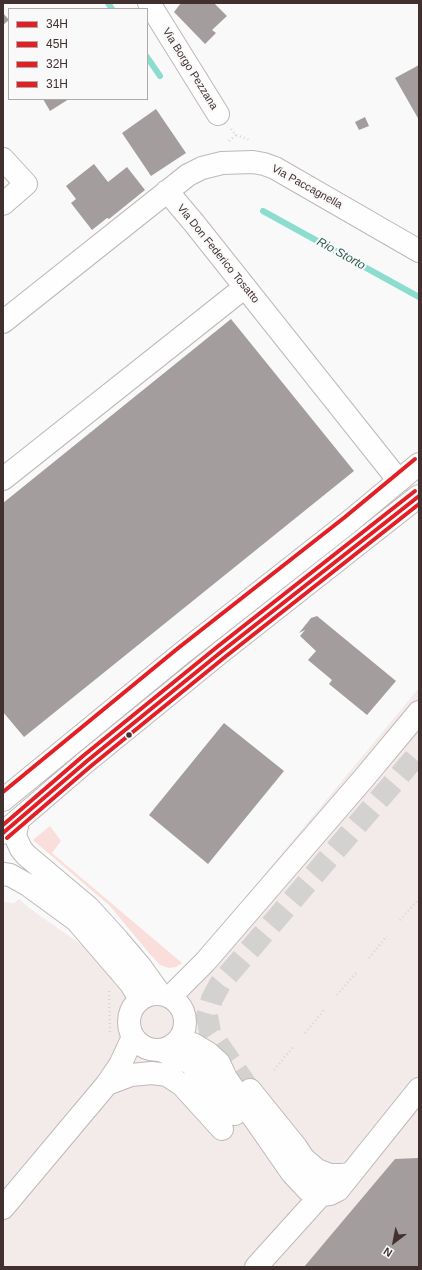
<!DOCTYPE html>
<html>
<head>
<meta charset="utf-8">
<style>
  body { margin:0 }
  #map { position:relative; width:422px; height:1270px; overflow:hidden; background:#f9f9f9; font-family:Helvetica,sans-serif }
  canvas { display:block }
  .frame { position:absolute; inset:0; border:4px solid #41302f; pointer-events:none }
  .legend { position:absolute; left:8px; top:8px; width:140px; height:92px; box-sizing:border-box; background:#f9f9f9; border:1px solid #afa9a8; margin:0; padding:5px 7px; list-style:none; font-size:12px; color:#41302f }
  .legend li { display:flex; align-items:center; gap:8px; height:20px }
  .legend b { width:20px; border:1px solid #afa9a8 }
  .north { position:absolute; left:374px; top:1222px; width:40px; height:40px; -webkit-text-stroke:3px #f9f9f9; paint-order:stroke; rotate:212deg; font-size:11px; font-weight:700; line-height:16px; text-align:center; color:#41302f }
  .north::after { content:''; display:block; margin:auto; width:14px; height:18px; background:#41302f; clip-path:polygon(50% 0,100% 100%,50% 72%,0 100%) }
</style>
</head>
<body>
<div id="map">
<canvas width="422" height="1270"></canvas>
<div class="frame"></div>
<ul class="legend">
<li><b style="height:5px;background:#e31e24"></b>34H</li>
<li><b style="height:5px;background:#e31e24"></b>45H</li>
<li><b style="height:5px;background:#e31e24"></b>32H</li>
<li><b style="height:5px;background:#e31e24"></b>31H</li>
</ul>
<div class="north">N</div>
</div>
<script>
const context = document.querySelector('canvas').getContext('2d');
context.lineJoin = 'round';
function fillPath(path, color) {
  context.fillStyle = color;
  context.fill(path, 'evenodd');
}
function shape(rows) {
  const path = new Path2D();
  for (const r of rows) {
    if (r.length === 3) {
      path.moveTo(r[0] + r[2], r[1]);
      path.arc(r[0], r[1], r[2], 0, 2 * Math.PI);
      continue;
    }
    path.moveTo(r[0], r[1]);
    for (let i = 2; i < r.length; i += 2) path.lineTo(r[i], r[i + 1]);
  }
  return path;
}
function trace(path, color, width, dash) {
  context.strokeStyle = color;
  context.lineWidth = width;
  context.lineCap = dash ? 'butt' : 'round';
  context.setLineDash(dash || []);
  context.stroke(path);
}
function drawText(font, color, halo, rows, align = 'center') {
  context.font = font + ' Helvetica,sans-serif';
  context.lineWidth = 4;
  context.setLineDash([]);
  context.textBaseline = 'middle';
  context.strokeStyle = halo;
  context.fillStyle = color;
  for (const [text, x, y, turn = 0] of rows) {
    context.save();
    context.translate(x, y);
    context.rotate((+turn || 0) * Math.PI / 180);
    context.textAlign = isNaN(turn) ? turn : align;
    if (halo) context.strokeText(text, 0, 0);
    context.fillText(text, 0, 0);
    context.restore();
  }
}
const built = shape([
  [419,688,419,1267,3,1267,3,902,14,903,19,899,29,908,146,990,160,990,197,956]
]);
const green = shape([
  [50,826,61,841,52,853,182,963,176,967,169,968,160,965,149,953,110,906,33,840]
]);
const stream = shape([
  [108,3,112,9],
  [147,57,160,76],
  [263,211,419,297]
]);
const building = shape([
  [181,3,214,3,227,16,212,30,216,33,205,44,174,12],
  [3,13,9,20,3,25],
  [419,65,419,120,395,78],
  [43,99,69,99,50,111],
  [156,109,186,153,151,176,122,133],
  [365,117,369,126,359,130,355,122],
  [94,164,108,182,127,167,145,190,109,219,107,218,92,230,71,203,76,199,66,186],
  [231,319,354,471,24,737,3,712,3,503],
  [317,616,396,681,367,715,329,684,332,680,308,660,316,651,300,636,305,630,299,633,311,618],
  [224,723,284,771,208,864,149,815],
  [419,1158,419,1267,304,1267,395,1159]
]);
const minorTunnel = shape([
  [249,1089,210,1032,207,1016,212,999,220,984,419,753]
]);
const path = shape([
  [231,129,236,135,250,140],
  [229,141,236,135],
  [400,920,418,900],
  [369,958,387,936],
  [109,991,110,1034],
  [337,995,356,973],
  [305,1033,324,1010],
  [274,1070,293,1047]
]);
const minor = shape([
  [149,3,218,114],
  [3,159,26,184,3,204],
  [167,191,194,223,399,481],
  [3,322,188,175,202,168,222,163,253,162,264,164,275,168,419,251],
  [3,479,245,287],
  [3,800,181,654,349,522,419,464],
  [18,820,15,836,21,849,26,855,89,908,118,940,140,966,160,994],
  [3,833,87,761,221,652,419,496],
  [3,874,10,875,28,885,76,920,131,984,140,999],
  [157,1022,28],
  [170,997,205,962,364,778,419,712],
  [174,1044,193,1044,208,1053,219,1063,226,1078,292,1173,308,1190,321,1195,330,1194,338,1190,419,1089],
  [160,1050,190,1063,204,1077,235,1114],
  [107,1084,131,1075,152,1073,167,1075,182,1085,222,1129],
  [250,1090,296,1147,304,1159,317,1170,330,1175,341,1175,351,1174],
  [3,1208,107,1084,120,1065,133,1037],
  [256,1267,321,1195]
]);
const bus1 = shape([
  [3,833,87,761,221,652,419,496]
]);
const bus2 = shape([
  [7,838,91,766,225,657,419,504]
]);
const bus3 = shape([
  [3,825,83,756,217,647,415,491]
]);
const bus4 = shape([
  [3,792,177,649,345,517,415,459]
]);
const markers = [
  [129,735,3.5,"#41302f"]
];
const streetNames = [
  ["Via Borgo Pezzana",190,69,58],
  ["Via Paccagnella",307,187,29],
  ["Via Don Federico Tosatto",218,254,51]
];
const waterNames = [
  ["Rio Storto",341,254,29]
];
fillPath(built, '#f2ebea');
fillPath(green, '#fadedb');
trace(stream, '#8cdccf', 6);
fillPath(building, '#a49d9d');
trace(minorTunnel, '#d4d1d1', 22, [22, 11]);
trace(minor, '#bfb8b7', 24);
trace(path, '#d9d6d6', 2.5, [1, 3]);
trace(minor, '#fefefe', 22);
trace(bus1, '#e31e24', 4);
trace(bus2, '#e31e24', 4);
trace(bus3, '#e31e24', 4);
trace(bus4, '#e31e24', 4);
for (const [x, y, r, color] of markers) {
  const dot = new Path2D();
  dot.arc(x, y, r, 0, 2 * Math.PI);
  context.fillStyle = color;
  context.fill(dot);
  trace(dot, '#f9f9f9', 1.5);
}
drawText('11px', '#41302f', '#f9f9f9', streetNames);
drawText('italic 12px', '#2a5b53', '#f9f9f9', waterNames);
</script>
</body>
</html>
